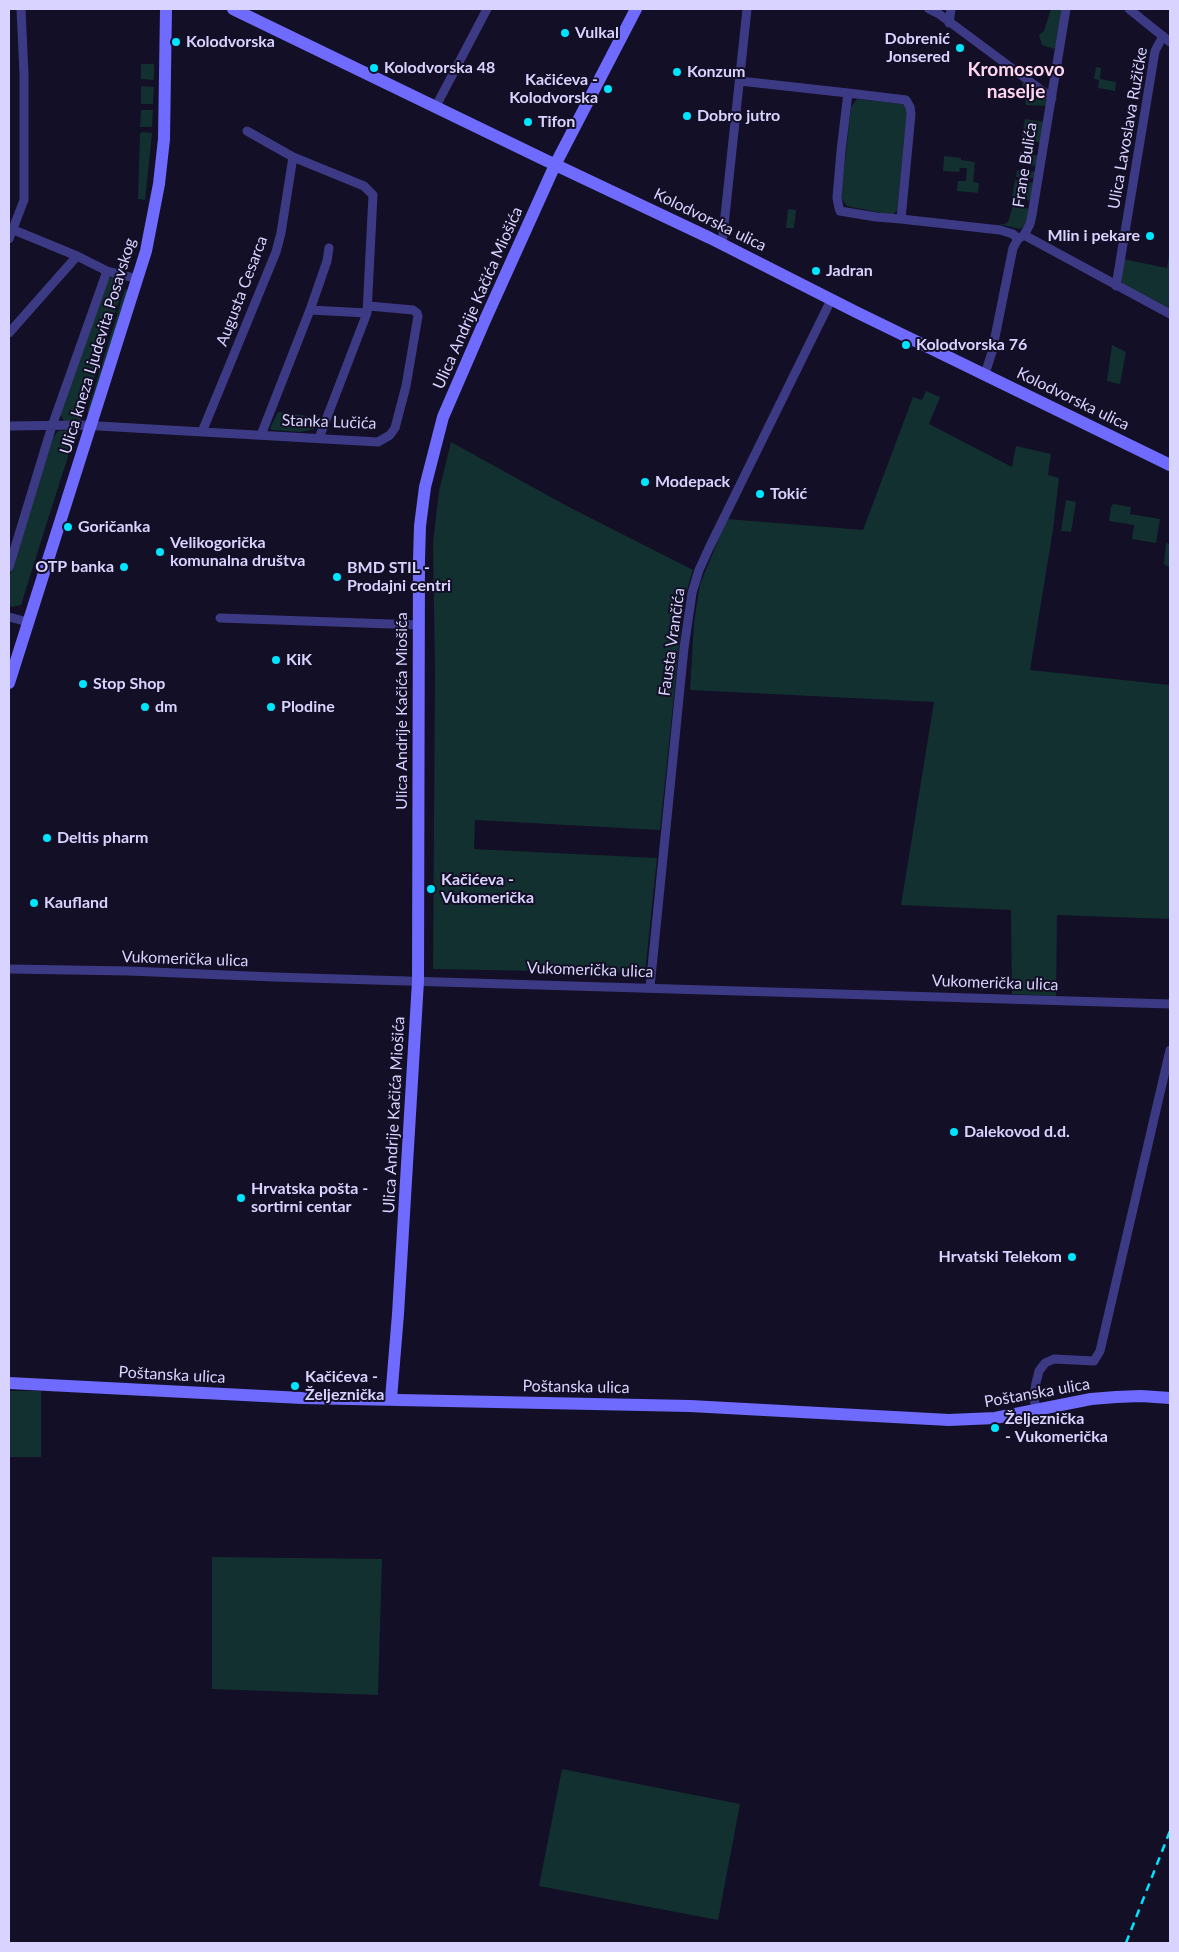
<!DOCTYPE html>
<html>
<head>
<meta charset="utf-8">
<style>
  body { margin:0 }
  #map { position:relative; width:1179px; height:1952px; overflow:hidden; background:#130f26; font-family:Lato,sans-serif }
  canvas { display:block }
  .frame { position:absolute; inset:0; border:10px solid #d9d4ff; pointer-events:none }
</style>
</head>
<body>
<div id="map">
<canvas width="1179" height="1952"></canvas>
<div class="frame"></div>
</div>
<script>
const context = document.querySelector('canvas').getContext('2d');
context.lineJoin = 'round';
function fillPath(path, color) {
  context.fillStyle = color;
  context.fill(path, 'evenodd');
}
function shape(rows) {
  const path = new Path2D();
  for (const r of rows) {
    path.moveTo(r[0], r[1]);
    for (let i = 2; i < r.length; i += 2) path.lineTo(r[i], r[i + 1]);
  }
  return path;
}
function trace(path, color, width, dash) {
  context.strokeStyle = color;
  context.lineWidth = width;
  context.lineCap = dash ? 'butt' : 'round';
  context.setLineDash(dash || []);
  context.stroke(path);
}
function drawText(font, color, halo, rows, align = 'center') {
  context.font = font + ' Lato,sans-serif';
  context.lineWidth = 4;
  context.setLineDash([]);
  context.textBaseline = 'middle';
  context.strokeStyle = halo;
  context.fillStyle = color;
  for (const [text, x, y, turn = 0] of rows) {
    context.save();
    context.translate(x, y);
    context.rotate((+turn || 0) * Math.PI / 180);
    context.textAlign = isNaN(turn) ? turn : align;
    if (halo) context.strokeText(text, 0, 0);
    context.fillText(text, 0, 0);
    context.restore();
  }
}
const green = shape([
  [1051,9,1062,9,1057,44,1054,49,1042,45,1039,35,1044,31],
  [141,64,154,64,154,80,141,79],
  [1096,67,1101,68,1100,79,1116,82,1115,91,1098,88,1099,80,1094,79],
  [1024,82,1046,98,1047,106,1026,105,1022,83],
  [141,86,154,87,153,104,141,104],
  [857,99,902,104,904,105,907,112,897,211,893,214,886,214,847,206,841,198,851,107],
  [141,110,153,110,152,127,140,127],
  [1025,119,1044,122,1040,142,1021,142],
  [142,132,152,133,145,200,138,199,140,134],
  [1020,152,1039,156,1037,166,1018,164],
  [944,156,961,158,961,160,975,162,973,182,979,183,978,193,957,191,958,181,966,181,967,168,960,168,959,172,943,171],
  [1017,170,1036,172,1035,178,1016,177],
  [1015,180,1034,183,1031,201,1012,197],
  [1013,205,1030,209,1025,225,1020,229,999,224,1005,224,1008,222],
  [788,209,796,210,794,228,786,228],
  [1170,249,1170,310,1123,285,1120,278,1123,259,1167,268],
  [113,276,126,279,80,423,64,421,60,414,108,279],
  [125,289,129,291,90,413,87,412],
  [1112,345,1126,352,1120,384,1107,381],
  [926,391,940,397,929,424,1012,467,1016,446,1051,454,1048,475,1059,478,1053,530,1030,670,1170,685,1170,919,1057,915,1056,996,1012,994,1011,910,901,905,934,702,690,690,694,623,700,584,727,519,863,530,913,397,922,400],
  [278,412,287,413,321,418,316,428,310,430,300,432,272,430,270,428],
  [70,430,74,431,75,435,48,519,21,605,12,607,9,606,9,578,53,438,58,431],
  [451,442,565,505,693,570,684,599,660,830,475,820,474,849,657,858,645,973,433,969,435,673,433,543,439,491],
  [1066,500,1076,502,1071,532,1061,531],
  [1113,504,1131,507,1130,514,1160,519,1156,543,1132,539,1134,525,1109,521,1111,507],
  [1166,543,1170,544,1170,568,1164,564],
  [9,1391,41,1391,41,1457,9,1457],
  [212,1557,382,1559,378,1695,212,1689],
  [562,1769,740,1804,718,1920,539,1886]
]);
const street = shape([
  [929,9,939,14,1052,98],
  [1129,9,1170,42],
  [949,23,951,9],
  [740,81,848,93,906,100,910,107,911,114,901,219,876,217,840,211,839,208,837,198,841,151,848,93],
  [436,106,487,9],
  [247,131,293,157,364,186,373,195,367,313,319,438],
  [901,219,1000,230,1013,234,1018,239,1024,235,1030,224,1032,215,1066,9],
  [9,228,77,256,107,271,138,279],
  [1024,235,1170,314],
  [9,239,24,200,24,74,21,9],
  [722,244,747,9],
  [1116,286,1155,51,1163,36],
  [310,310,367,313],
  [9,333,77,256],
  [985,374,992,352,1013,248,1018,239],
  [9,426,81,425,378,442,390,435,395,428,406,386,418,316,417,313,413,310,369,306],
  [202,432,276,252,281,233,293,157],
  [261,435,310,310,327,261,329,248],
  [9,567,52,426,107,271],
  [9,617,28,622],
  [220,618,419,625],
  [9,969,129,971,274,977,1170,1004],
  [650,987,684,648,692,593,699,570,709,548,831,300],
  [1036,1411,1034,1397,1036,1383,1039,1371,1045,1363,1054,1359,1094,1361,1100,1351,1170,1050]
]);
const secondary = shape([
  [233,9,543,159,710,238,856,312,1170,465],
  [9,683,146,251,159,184,164,139,166,9],
  [9,1383,302,1398,690,1406,949,1420,995,1418,1091,1399,1116,1397,1141,1396,1170,1398],
  [391,1399,398,1314,418,981,419,560,420,526,425,487,443,417,485,320,555,165,636,9]
]);
const rail = shape([
  [1126,1943,1170,1831]
]);
const markers = [
  [565,33,5,"#00e5ff"],
  [176,42,5,"#00e5ff"],
  [960,48,5,"#00e5ff"],
  [374,68,5,"#00e5ff"],
  [677,72,5,"#00e5ff"],
  [608,89,5,"#00e5ff"],
  [687,116,5,"#00e5ff"],
  [528,122,5,"#00e5ff"],
  [1150,236,5,"#00e5ff"],
  [816,271,5,"#00e5ff"],
  [906,345,5,"#00e5ff"],
  [645,482,5,"#00e5ff"],
  [760,494,5,"#00e5ff"],
  [68,527,5,"#00e5ff"],
  [160,552,5,"#00e5ff"],
  [124,567,5,"#00e5ff"],
  [337,577,5,"#00e5ff"],
  [276,660,5,"#00e5ff"],
  [83,684,5,"#00e5ff"],
  [145,707,5,"#00e5ff"],
  [271,707,5,"#00e5ff"],
  [47,838,5,"#00e5ff"],
  [431,889,5,"#00e5ff"],
  [34,903,5,"#00e5ff"],
  [954,1132,5,"#00e5ff"],
  [241,1198,5,"#00e5ff"],
  [1072,1257,5,"#00e5ff"],
  [295,1386,5,"#00e5ff"],
  [995,1428,5,"#00e5ff"]
];
const poiNames = [
  ["Vulkal",575,33],
  ["Dobrenić",950,39,"right"],
  ["Jonsered",950,57,"right"],
  ["Kolodvorska",186,42],
  ["Kolodvorska 48",384,68],
  ["Konzum",687,72],
  ["Kačićeva -",598,80,"right"],
  ["Kolodvorska",598,98,"right"],
  ["Dobro jutro",697,116],
  ["Tifon",538,122],
  ["Mlin i pekare",1140,236,"right"],
  ["Jadran",826,271],
  ["Kolodvorska 76",916,345],
  ["Modepack",655,482],
  ["Tokić",770,494],
  ["Goričanka",78,527],
  ["Velikogorička",170,543],
  ["komunalna društva",170,561],
  ["OTP banka",114,567,"right"],
  ["BMD STIL -",347,568],
  ["Prodajni centri",347,586],
  ["KiK",286,660],
  ["Stop Shop",93,684],
  ["dm",155,707],
  ["Plodine",281,707],
  ["Deltis pharm",57,838],
  ["Kačićeva -",441,880],
  ["Vukomerička",441,898],
  ["Kaufland",44,903],
  ["Dalekovod d.d.",964,1132],
  ["Hrvatska pošta -",251,1189],
  ["sortirni centar",251,1207],
  ["Hrvatski Telekom",1062,1257,"right"],
  ["Kačićeva -",305,1377],
  ["Željeznička",305,1395],
  ["Željeznička",1005,1419],
  ["- Vukomerička",1005,1437]
];
const streetNames = [
  ["Ulica Lavoslava Ružičke",1128,128,-80],
  ["Frane Bulića",1025,165,-81],
  ["Kolodvorska ulica",710,220,26],
  ["Augusta Cesarca",242,291,-69],
  ["Ulica Andrije Kačića Miošića",478,298,-66],
  ["Ulica kneza Ljudevita Posavskog",98,346,-73],
  ["Kolodvorska ulica",1073,399,26],
  ["Stanka Lučića",329,422,2],
  ["Fausta Vrančića",672,642,-82],
  ["Ulica Andrije Kačića Miošića",402,711,-90],
  ["Vukomerička ulica",185,959,2],
  ["Vukomerička ulica",590,970,2],
  ["Vukomerička ulica",995,983,2],
  ["Ulica Andrije Kačića Miošića",394,1115,-87],
  ["Poštanska ulica",172,1375,3],
  ["Poštanska ulica",576,1387,1],
  ["Poštanska ulica",1037,1393,-10]
];
const quarterNames = [
  ["Kromosovo",1016,70],
  ["naselje",1016,92]
];
fillPath(green, '#12302f');
trace(street, '#3d3a85', 9);
trace(secondary, '#6f6bff', 12);
trace(rail, '#00e5ff', 2.5, [8, 6]);
for (const [x, y, r, color] of markers) {
  const dot = new Path2D();
  dot.arc(x, y, r, 0, 2 * Math.PI);
  context.fillStyle = color;
  context.fill(dot);
  trace(dot, '#130f26', 2);
}
drawText('bold 16px', '#d9d4ff', '#130f26', poiNames, 'left');
drawText('16px', '#d9d4ff', '#130f26', streetNames);
drawText('bold 19px', '#ffd6f0', '#130f26', quarterNames);
</script>
</body>
</html>
